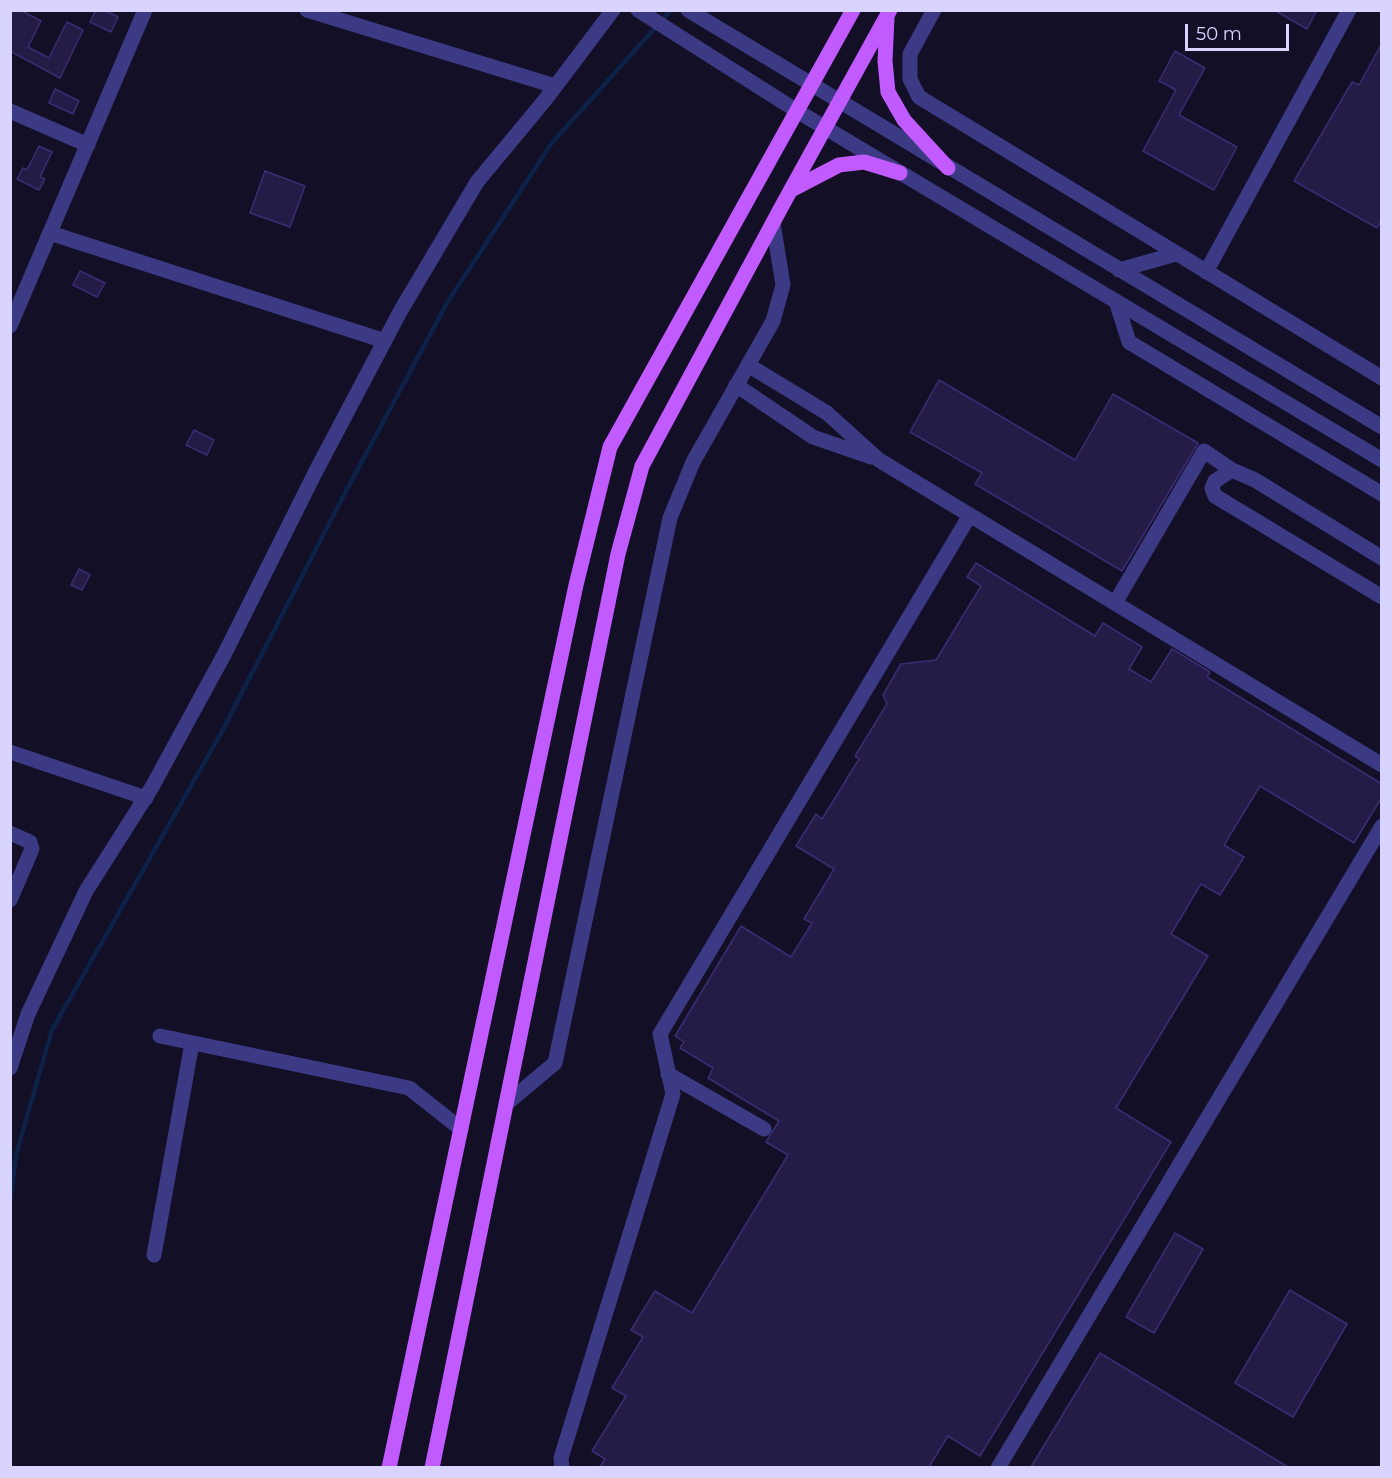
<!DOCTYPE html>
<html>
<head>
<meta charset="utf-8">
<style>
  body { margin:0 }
  #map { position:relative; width:1392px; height:1478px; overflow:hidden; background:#130f26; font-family:Montserrat,sans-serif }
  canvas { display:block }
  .frame { position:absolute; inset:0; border:12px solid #d9d4ff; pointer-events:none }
  .scale { position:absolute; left:1185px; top:24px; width:104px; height:27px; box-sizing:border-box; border:3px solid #d9d4ff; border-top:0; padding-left:8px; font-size:18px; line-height:21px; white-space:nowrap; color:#d9d4ff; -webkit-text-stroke:4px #130f26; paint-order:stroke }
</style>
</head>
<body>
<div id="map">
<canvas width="1392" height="1478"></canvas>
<div class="frame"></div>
<div class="scale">50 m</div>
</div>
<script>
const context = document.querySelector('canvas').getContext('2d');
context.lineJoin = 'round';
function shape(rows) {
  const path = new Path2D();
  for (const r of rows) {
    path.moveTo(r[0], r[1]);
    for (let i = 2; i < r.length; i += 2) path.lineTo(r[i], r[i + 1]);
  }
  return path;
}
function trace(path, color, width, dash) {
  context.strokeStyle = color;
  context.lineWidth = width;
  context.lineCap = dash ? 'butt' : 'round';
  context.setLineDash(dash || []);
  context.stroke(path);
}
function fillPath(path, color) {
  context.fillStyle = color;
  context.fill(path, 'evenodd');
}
const stream = shape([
  [10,1204,16,1155,52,1030,220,735,346,491,447,303,551,144,671,10]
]);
const building = shape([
  [10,10,20,10,41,21,28,47,49,58,67,22,83,30,60,78,10,51,10,10],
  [96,10,104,10,118,17,111,32,90,22,96,10],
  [1274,10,1317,10,1307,29,1274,10],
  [1382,43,1382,219,1377,228,1294,181,1352,82,1359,85,1382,43],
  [1175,51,1205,68,1179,115,1237,147,1214,190,1143,151,1176,90,1159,81,1175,51],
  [55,89,79,101,73,114,49,103,55,89],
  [39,146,52,152,40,177,45,179,39,190,17,179,23,168,27,170,39,146],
  [265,171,305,186,290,227,250,213,265,171],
  [80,271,105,283,97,297,73,285,80,271],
  [939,380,1075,460,1113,394,1198,443,1122,571,975,484,982,473,910,432,939,380],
  [194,430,214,440,207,455,186,445,194,430],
  [976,563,1095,636,1103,623,1142,647,1129,669,1151,682,1172,649,1210,672,1207,677,1382,784,1382,797,1354,843,1260,786,1224,845,1244,857,1220,895,1201,884,1171,934,1208,956,1116,1108,1171,1142,980,1456,948,1436,929,1467,600,1467,605,1459,592,1451,626,1396,612,1388,643,1337,631,1330,655,1291,692,1313,788,1155,766,1142,779,1121,708,1078,713,1068,680,1048,684,1042,675,1036,741,926,791,957,812,923,804,919,834,869,796,846,816,814,822,819,859,759,855,756,887,704,883,695,901,664,936,660,981,586,967,577,976,563],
  [79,569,90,575,82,590,71,585,79,569],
  [1175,1233,1203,1249,1154,1333,1126,1317,1175,1233],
  [1290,1290,1347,1324,1293,1417,1235,1383,1290,1290],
  [1100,1353,1288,1467,1031,1467,1100,1353]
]);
const minor = shape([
  [307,10,555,86],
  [638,10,797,111,1382,460],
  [688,10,1382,427],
  [934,10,910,54,910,79,919,97,1382,378],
  [10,111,88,145],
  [50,233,385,341],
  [1119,270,1176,254],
  [1206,272,1349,10],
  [1116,301,1129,342,1382,494],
  [10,326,145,10],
  [748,365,827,413,879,460,1382,765],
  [736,385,813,437,871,457],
  [1382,558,1255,480,1232,470,1215,481,1212,488,1215,496,1382,597],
  [1115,603,1204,451,1232,470],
  [10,752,146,798],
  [10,833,30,842,32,849,10,900],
  [160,1036,409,1088,461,1129],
  [10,1068,28,1014,86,891,152,787,225,653,317,469,401,310,477,182,545,100,613,10],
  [668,1074,764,1129],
  [506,1104,555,1063,670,518,693,462,773,321,783,285,773,223],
  [154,1255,192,1043],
  [562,1468,561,1458,673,1094,660,1034,970,515],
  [998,1468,1382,826]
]);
const major = shape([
  [887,18,885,61,888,92,904,120,948,168],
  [791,190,839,165,864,162,900,173],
  [389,1468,576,585,610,447,853,10],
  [432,1468,618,554,642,466,783,204,890,10]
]);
trace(stream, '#0c2248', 4.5);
fillPath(building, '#241b47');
trace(building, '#3b2d73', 1.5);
trace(minor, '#3d3a85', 15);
trace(major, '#c25bff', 15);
</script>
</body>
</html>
